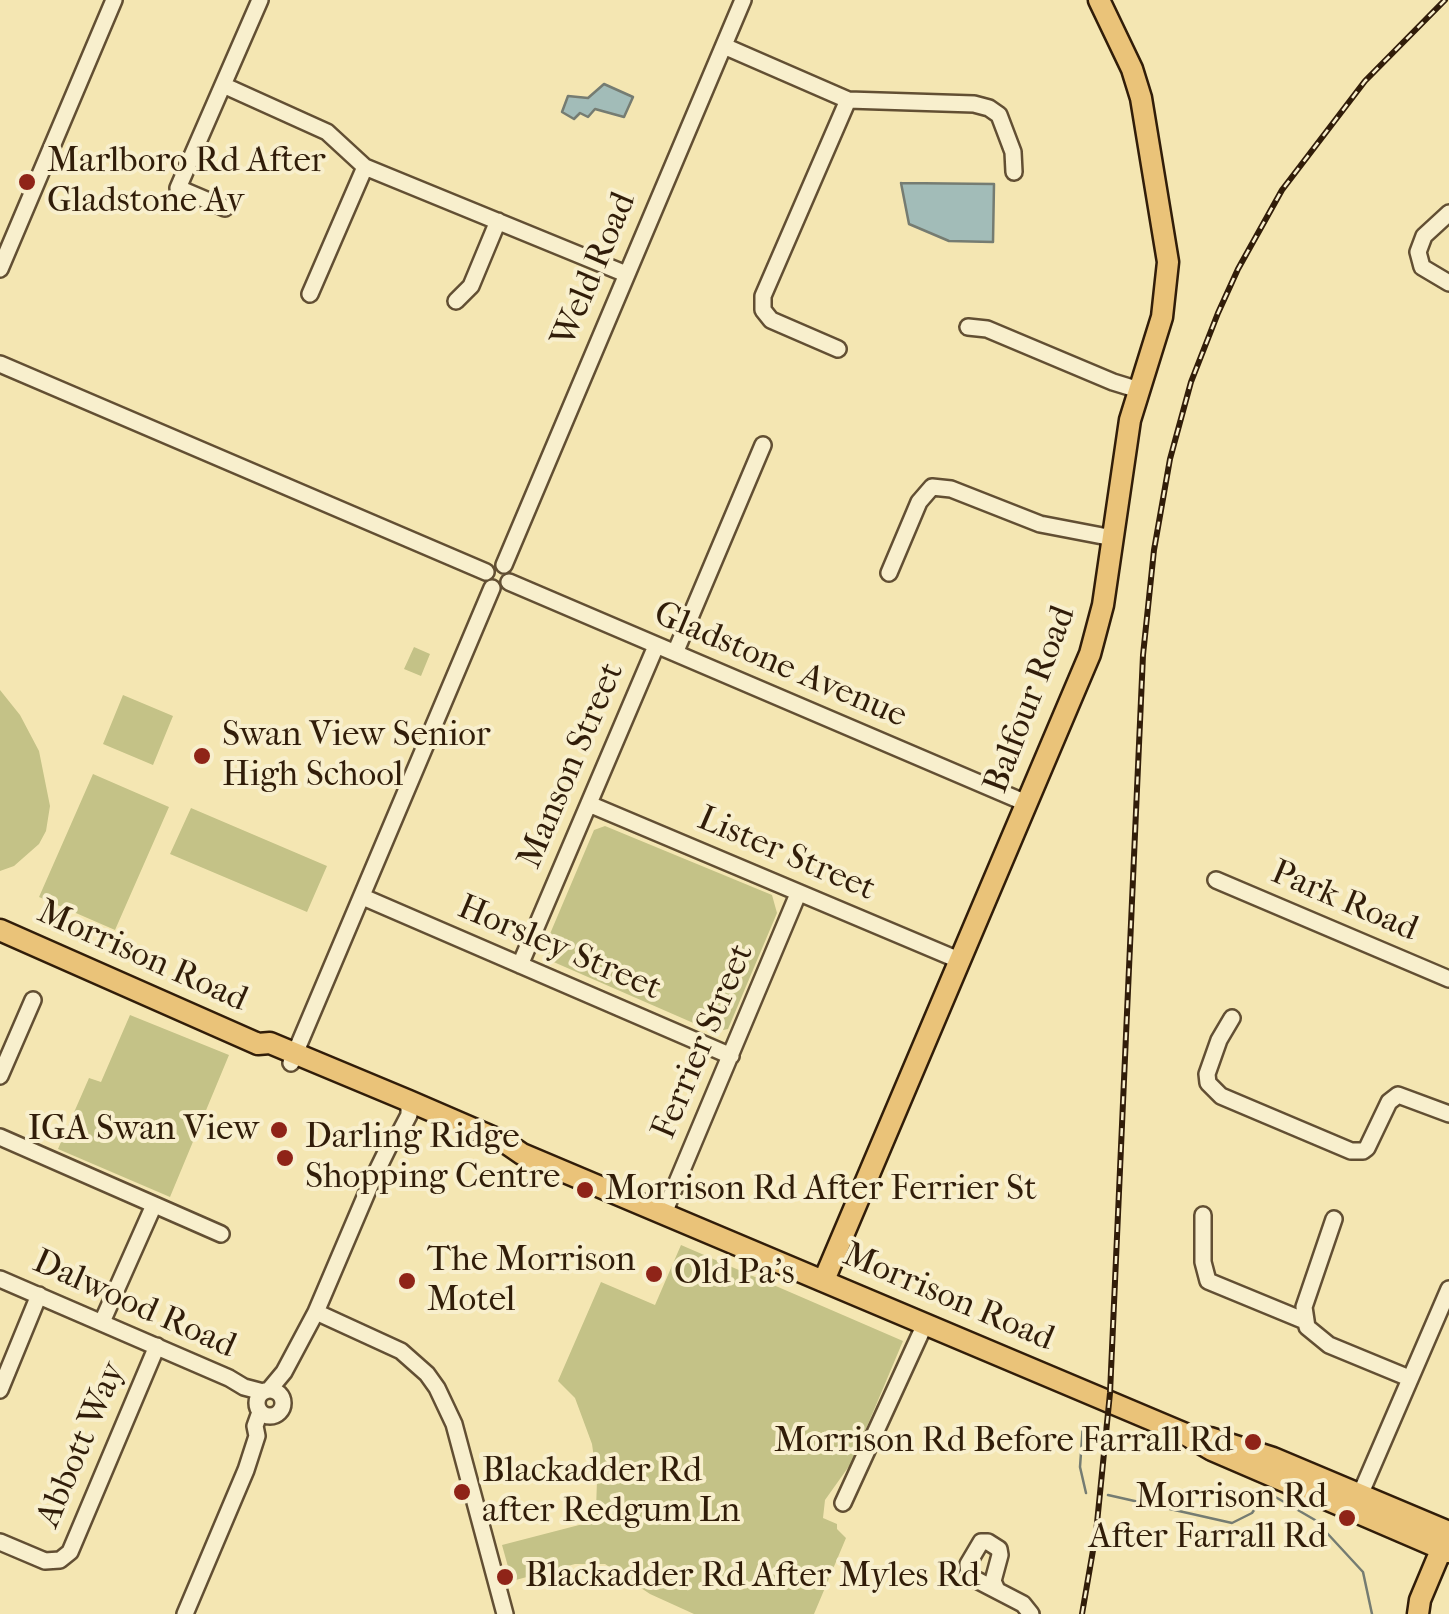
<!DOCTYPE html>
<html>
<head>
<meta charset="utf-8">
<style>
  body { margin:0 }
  canvas { display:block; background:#f4e6b2 }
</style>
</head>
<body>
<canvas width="1449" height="1614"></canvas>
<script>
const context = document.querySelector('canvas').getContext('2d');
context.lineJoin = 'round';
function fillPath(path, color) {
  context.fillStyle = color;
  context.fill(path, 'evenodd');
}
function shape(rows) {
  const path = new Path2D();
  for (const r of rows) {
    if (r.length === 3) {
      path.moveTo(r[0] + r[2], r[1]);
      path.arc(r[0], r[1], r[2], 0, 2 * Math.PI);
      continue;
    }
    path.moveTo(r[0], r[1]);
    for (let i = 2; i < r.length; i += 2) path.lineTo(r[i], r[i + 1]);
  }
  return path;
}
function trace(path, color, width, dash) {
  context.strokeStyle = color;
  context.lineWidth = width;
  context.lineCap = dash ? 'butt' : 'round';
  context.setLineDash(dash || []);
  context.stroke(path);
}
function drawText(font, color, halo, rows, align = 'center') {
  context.font = font + ' "IM FELL French Canon",serif';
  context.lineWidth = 8;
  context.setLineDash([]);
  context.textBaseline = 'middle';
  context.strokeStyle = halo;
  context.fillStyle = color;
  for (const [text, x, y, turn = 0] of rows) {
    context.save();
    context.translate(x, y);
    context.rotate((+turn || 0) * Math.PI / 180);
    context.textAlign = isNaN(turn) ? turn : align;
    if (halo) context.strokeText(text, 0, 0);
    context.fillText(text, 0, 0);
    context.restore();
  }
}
const green = shape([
  [414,647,430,654,421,676,404,669],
  [0,690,20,715,39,751,50,806,46,831,39,844,14,866,0,871],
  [123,695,173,716,153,765,103,744],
  [93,774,169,807,115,930,39,897],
  [191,808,327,866,307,912,170,854],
  [605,826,772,895,777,913,728,1029,714,1032,549,960,544,948,594,830],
  [130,1015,229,1055,170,1197,58,1149,89,1078,101,1082],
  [681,1245,903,1341,852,1462,825,1500,823,1518,837,1524,837,1529,846,1538,814,1614,694,1614,650,1594,605,1564,575,1564,512,1581,502,1545,583,1524,596,1510,597,1480,592,1444,575,1398,558,1381,601,1282,655,1305]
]);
const water = shape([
  [604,84,633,97,624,117,595,109,588,117,580,113,574,119,562,112,568,96,588,98,604,84],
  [901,183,994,184,993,242,949,241,909,224,901,183]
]);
const stream = shape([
  [1083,1424,1080,1467,1086,1493],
  [1108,1495,1232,1523,1252,1513,1262,1499,1272,1495,1315,1520,1363,1572,1372,1614]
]);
const minor = shape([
  [724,46,848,100,974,104,989,108,999,115,1013,152,1014,172],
  [223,85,327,132,365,167],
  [225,208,178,188,260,0],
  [1449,213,1424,236,1418,252,1422,267,1449,283],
  [0,269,114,0],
  [310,294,365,167,626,274],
  [456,301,471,286,498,221],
  [968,327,987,329,1113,382,1139,390],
  [838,349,771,320,763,310,763,296,848,100],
  [0,364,486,572],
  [504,565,743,0],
  [889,573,919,502,932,487,951,489,1040,524,1113,538],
  [509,582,1026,803],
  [675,653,763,445],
  [589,804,961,961],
  [1216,880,1449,979],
  [363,897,731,1056],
  [520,965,656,646],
  [1232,1018,1219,1040,1207,1074,1208,1083,1221,1096,1351,1151,1363,1151,1367,1148,1389,1102,1398,1095,1449,1114],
  [291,1063,492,588],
  [0,1076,33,1000],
  [0,1137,221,1234],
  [664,1213,798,894],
  [1203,1215,1203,1262,1208,1281,1305,1321],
  [1334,1219,1304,1307,1307,1327,1329,1345,1409,1378],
  [0,1279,229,1378,244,1387,263,1392],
  [316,1312,401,1351,427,1374,437,1388,454,1424,505,1614],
  [102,1322,154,1205],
  [270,1403,13],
  [0,1390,39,1295],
  [269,1390,284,1372,316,1312,371,1183,392,1140,398,1136,409,1115,409,1101],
  [1360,1495,1449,1289],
  [843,1503,925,1324],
  [0,1542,45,1561,60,1560,70,1552,157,1346],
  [997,1590,993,1581,1000,1555,999,1549,988,1542,981,1542,968,1564,969,1576,1023,1604,1031,1614],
  [185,1614,246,1470,257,1436,255,1426,260,1412]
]);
const major = shape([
  [0,930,258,1044,270,1043,409,1101,506,1143,522,1154,1183,1433,1212,1450,1449,1552],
  [824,1280,1090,654,1103,605,1130,420,1162,317,1168,262,1141,98,1132,69,1099,0],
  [1210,1438,1273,1458,1449,1532],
  [1418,1614,1420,1600,1446,1538]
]);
const rail = shape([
  [1082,1614,1096,1533,1110,1393,1143,655,1154,550,1170,459,1191,382,1218,313,1238,269,1282,190,1365,81,1445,0]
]);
const markers = [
  [27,182,10,"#8f2418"],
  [202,756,10,"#8f2418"],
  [279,1130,10,"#8f2418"],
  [285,1158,10,"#8f2418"],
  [585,1190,10,"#8f2418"],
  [654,1274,10,"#8f2418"],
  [407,1281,10,"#8f2418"],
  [1253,1442,10,"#8f2418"],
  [462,1492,10,"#8f2418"],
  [1347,1518,10,"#8f2418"],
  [505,1577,10,"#8f2418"]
];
const poiNames = [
  ["Marlboro Rd After",47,162],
  ["Gladstone Av",47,202],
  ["Swan View Senior",222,736],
  ["High School",222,776],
  ["IGA Swan View",259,1130,"right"],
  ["Darling Ridge",305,1138],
  ["Shopping Centre",305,1178],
  ["Morrison Rd After Ferrier St",605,1190],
  ["The Morrison",427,1261],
  ["Motel",427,1301],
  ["Old Pa's",674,1274],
  ["Morrison Rd Before Farrall Rd",1233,1442,"right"],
  ["Blackadder Rd",482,1472],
  ["after Redgum Ln",482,1512],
  ["Morrison Rd",1327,1498,"right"],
  ["After Farrall Rd",1327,1538,"right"],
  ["Blackadder Rd After Myles Rd",525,1577]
];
const streetNames = [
  ["Weld Road",595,270,-67],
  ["Gladstone Avenue",780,666,23],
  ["Balfour Road",1031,700,-69],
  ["Manson Street",572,766,-67],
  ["Lister Street",786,855,23],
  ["Park Road",1344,902,23],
  ["Horsley Street",559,949,23],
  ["Morrison Road",142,957,24],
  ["Ferrier Street",704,1042,-67],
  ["Morrison Road",948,1298,23],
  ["Dalwood Road",134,1305,24],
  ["Abbott Way",82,1445,-67]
];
fillPath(green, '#c4c287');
fillPath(water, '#a2bcb8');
trace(water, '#757c72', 2.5);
trace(stream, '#757c72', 2.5);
trace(minor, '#624f33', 20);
trace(major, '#311d09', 25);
trace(minor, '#f8efcd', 15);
trace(major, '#eac379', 20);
trace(rail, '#311d09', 6);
trace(rail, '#f8efcd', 2.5, [8]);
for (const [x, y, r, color] of markers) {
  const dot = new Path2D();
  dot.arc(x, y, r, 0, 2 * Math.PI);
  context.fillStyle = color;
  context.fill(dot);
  trace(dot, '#f8efcd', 4);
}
drawText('35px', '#311d09', '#f8efcd', poiNames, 'left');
drawText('35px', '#311d09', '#f8efcd', streetNames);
</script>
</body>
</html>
